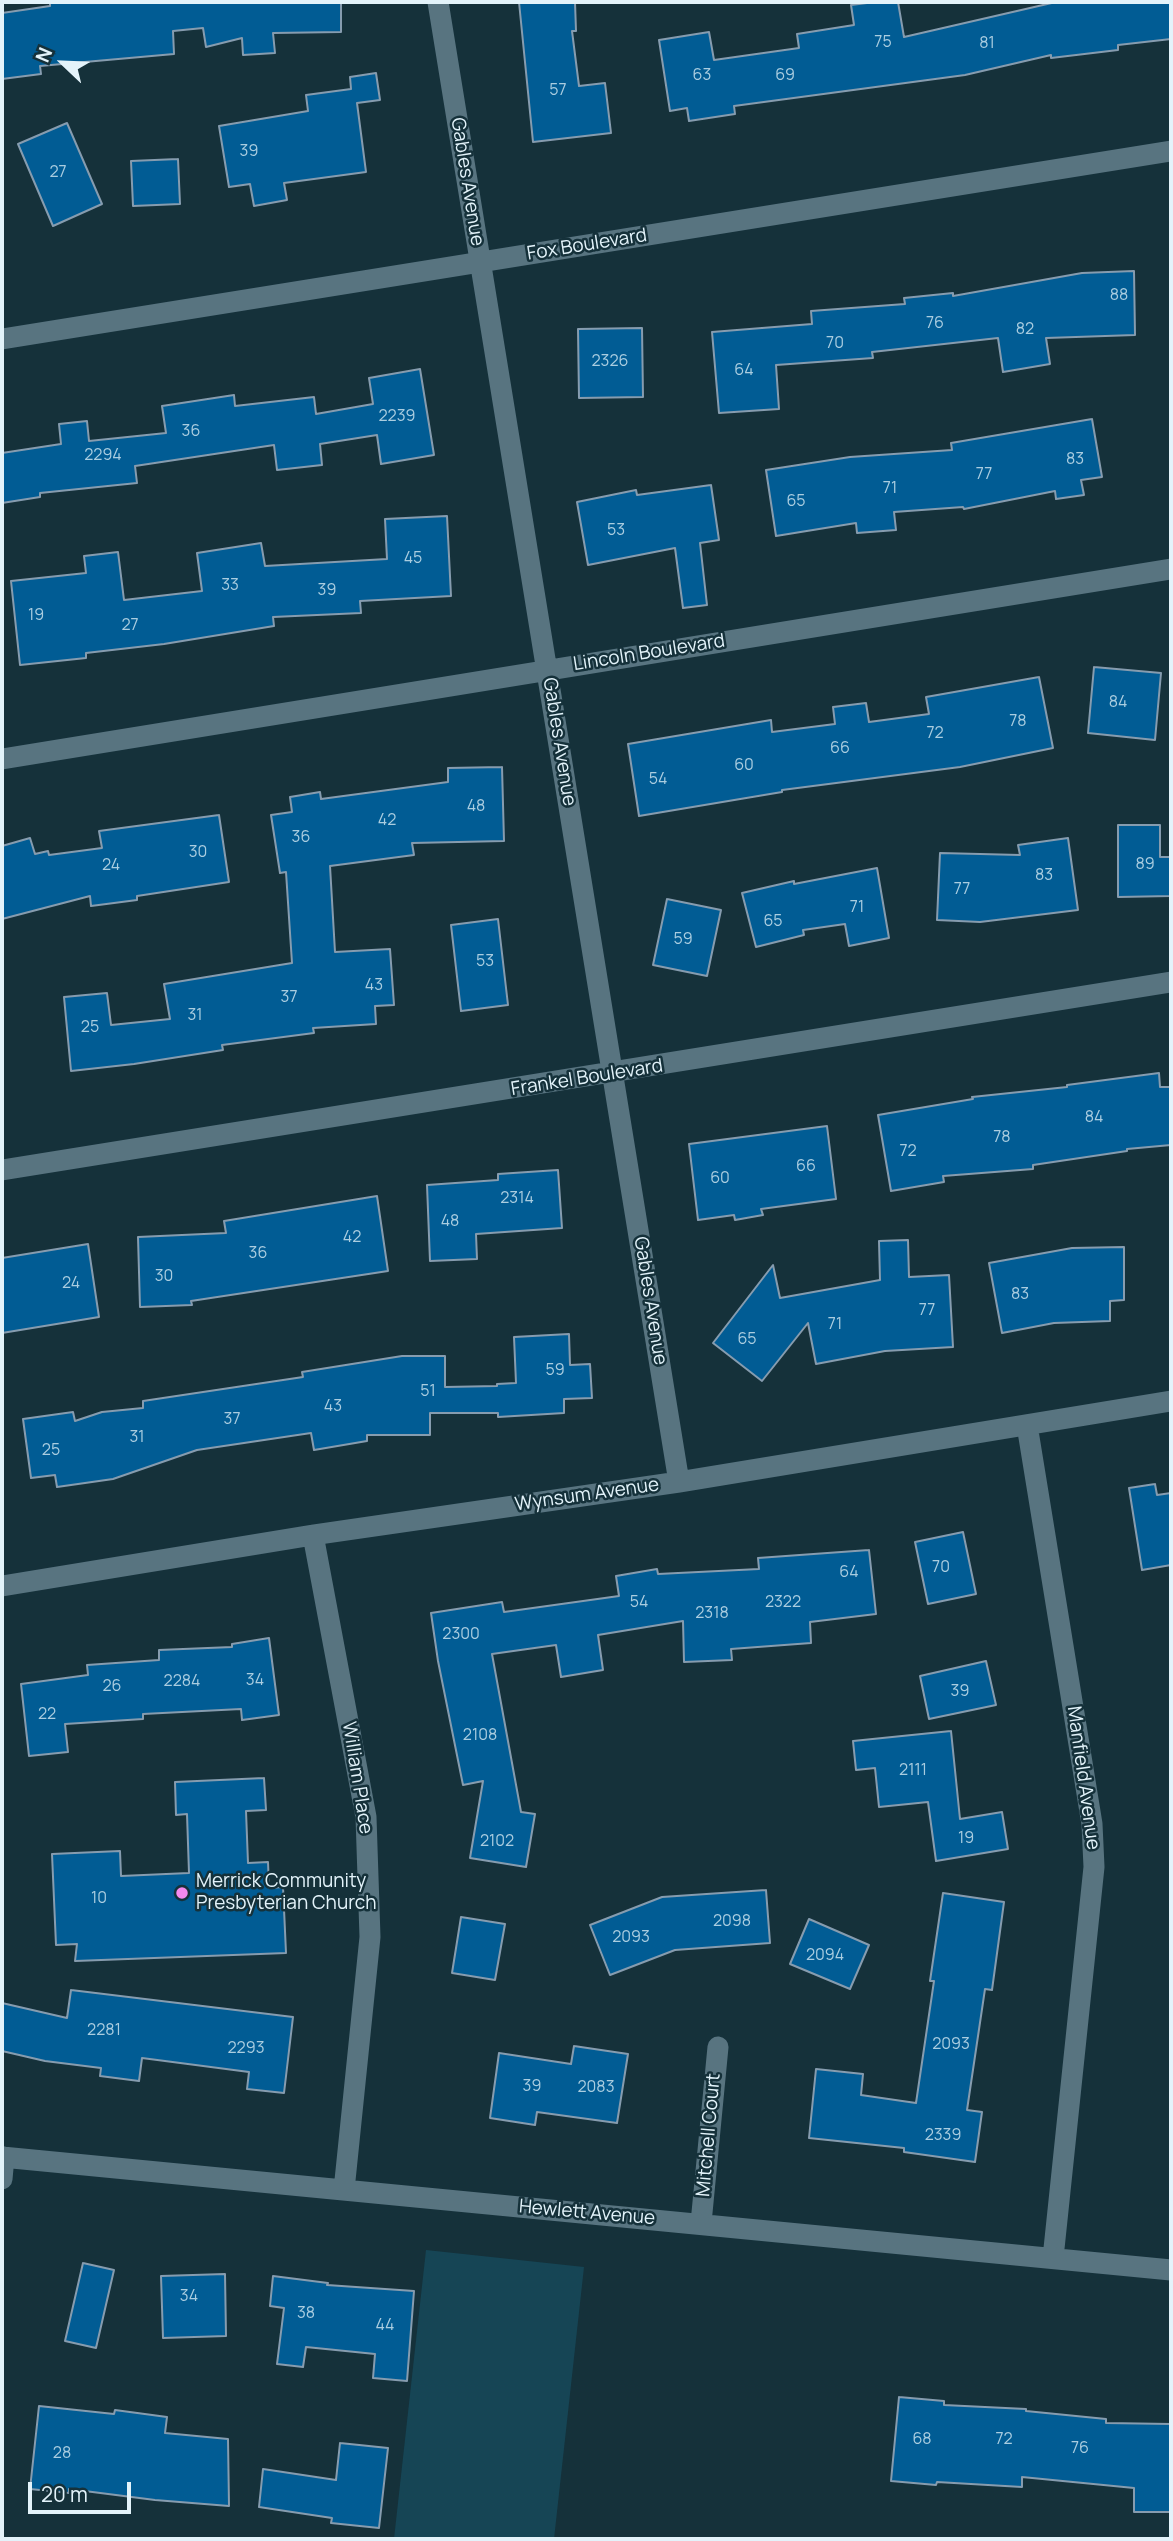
<!DOCTYPE html>
<html>
<head>
<meta charset="utf-8">
<style>
  body { margin:0 }
  #map { position:relative; width:1173px; height:2541px; overflow:hidden; background:#15313a; font-family:Manrope,sans-serif }
  canvas { display:block }
  .frame { position:absolute; inset:0; border:4px solid #e3f3fa; pointer-events:none }
  .north { position:absolute; left:28px; top:28px; width:70px; height:70px; -webkit-text-stroke:5px #15313a; paint-order:stroke; rotate:293deg; font-size:19px; font-weight:700; line-height:28px; text-align:center; color:#e3f3fa }
  .north::after { content:''; display:block; margin:auto; width:24px; height:32px; background:#e3f3fa; clip-path:polygon(50% 0,100% 100%,50% 72%,0 100%) }
  .scale { position:absolute; left:28px; top:2482px; width:103px; height:32px; box-sizing:border-box; border:4px solid #e3f3fa; border-top:0; padding-left:9px; font-size:21px; line-height:24px; white-space:nowrap; color:#e3f3fa; -webkit-text-stroke:5px #15313a; paint-order:stroke }
</style>
</head>
<body>
<div id="map">
<canvas width="1173" height="2541"></canvas>
<div class="frame"></div>
<div class="north">N</div>
<div class="scale">20 m</div>
</div>
<script>
const context = document.querySelector('canvas').getContext('2d');
context.lineJoin = 'round';
function fillPath(path, color) {
  context.fillStyle = color;
  context.fill(path, 'evenodd');
}
function shape(rows) {
  const path = new Path2D();
  for (const r of rows) {
    path.moveTo(r[0], r[1]);
    for (let i = 2; i < r.length; i += 2) path.lineTo(r[i], r[i + 1]);
  }
  return path;
}
function trace(path, color, width, dash) {
  context.strokeStyle = color;
  context.lineWidth = width;
  context.lineCap = dash ? 'butt' : 'round';
  context.setLineDash(dash || []);
  context.stroke(path);
}
function drawText(font, color, halo, rows, align = 'center') {
  context.font = font + ' Manrope,sans-serif';
  context.lineWidth = 5;
  context.setLineDash([]);
  context.textBaseline = 'middle';
  context.strokeStyle = halo;
  context.fillStyle = color;
  for (const [text, x, y, turn = 0] of rows) {
    context.save();
    context.translate(x, y);
    context.rotate((+turn || 0) * Math.PI / 180);
    context.textAlign = isNaN(turn) ? turn : align;
    if (halo) context.strokeText(text, 0, 0);
    context.fillText(text, 0, 0);
    context.restore();
  }
}
const green = shape([
  [426,2250,584,2267,554,2539,394,2539]
]);
const building = shape([
  [50,2,341,2,341,32,273,33,275,53,243,55,242,38,206,47,203,28,173,31,174,54,40,66,41,74,2,79,2,13,50,6,50,2],
  [519,2,575,2,576,31,572,31,579,86,605,83,611,133,533,142,519,2],
  [875,2,898,2,904,37,1056,2,1171,2,1171,39,1118,45,1118,50,1051,58,1051,55,965,75,734,106,735,114,689,121,687,108,670,111,659,40,709,32,714,60,799,48,797,34,854,25,851,5,875,2],
  [376,73,380,100,357,103,366,172,284,183,287,200,254,206,250,184,229,187,219,126,308,111,306,95,351,89,350,77,376,73],
  [67,123,102,204,53,226,18,144,67,123],
  [178,159,180,204,133,206,131,161,178,159],
  [1134,271,1135,335,1046,338,1050,364,1003,372,998,338,872,352,873,358,776,365,779,409,719,413,712,332,812,324,811,311,905,304,904,298,953,293,953,296,1082,273,1134,271],
  [642,328,643,397,579,398,578,329,642,328],
  [420,369,434,455,381,464,377,435,320,444,322,465,277,470,274,445,135,466,137,483,40,493,40,497,2,503,2,453,61,444,59,424,87,421,89,441,166,433,162,406,234,395,235,406,314,397,316,414,373,404,369,378,420,369],
  [1092,419,1102,477,1081,480,1084,495,1056,499,1055,491,964,509,963,507,894,512,896,530,857,533,856,523,776,536,766,470,850,457,952,450,951,443,1092,419],
  [711,485,719,540,700,543,707,605,683,608,675,548,588,565,577,502,636,490,637,495,711,485],
  [447,516,451,596,360,601,361,613,273,617,274,626,164,644,86,653,86,658,20,665,11,581,86,573,84,556,118,552,124,600,202,591,197,553,261,543,265,566,387,559,385,519,447,516],
  [1094,667,1161,673,1155,740,1088,733,1094,667],
  [1039,677,1053,748,960,767,782,790,782,792,639,816,628,744,771,720,772,732,835,724,833,707,866,703,869,722,929,714,926,697,1039,677],
  [502,767,504,841,412,843,414,855,330,866,335,952,390,949,394,1005,375,1006,376,1024,313,1028,314,1033,222,1045,223,1050,134,1064,71,1071,64,997,107,993,111,1025,170,1019,164,984,292,963,286,872,280,873,271,815,292,812,290,797,320,792,321,799,448,782,448,768,502,767],
  [219,815,229,882,137,896,137,900,91,906,90,896,2,919,2,846,30,838,35,854,48,851,49,855,102,848,99,831,219,815],
  [1118,825,1160,825,1160,857,1171,857,1171,896,1118,897,1118,825],
  [1068,838,1078,910,980,922,937,920,940,853,1020,855,1018,845,1068,838],
  [877,868,889,938,849,946,845,924,803,930,804,935,756,947,742,893,794,881,794,884,877,868],
  [667,899,721,910,707,976,653,965,667,899],
  [498,919,508,1005,461,1011,451,925,498,919],
  [1159,1073,1160,1087,1171,1087,1171,1145,1127,1149,1127,1151,1033,1165,1033,1169,943,1176,944,1182,891,1191,878,1115,973,1099,972,1097,1067,1087,1067,1085,1159,1073],
  [827,1126,836,1199,761,1209,763,1215,735,1220,734,1215,698,1220,689,1144,827,1126],
  [558,1170,562,1228,476,1234,477,1259,430,1261,427,1185,498,1180,498,1174,558,1170],
  [377,1196,388,1271,191,1301,192,1305,140,1307,138,1237,226,1233,224,1221,377,1196],
  [908,1240,909,1277,949,1275,953,1347,885,1351,816,1364,808,1323,762,1381,713,1343,773,1265,780,1298,880,1280,879,1241,908,1240],
  [88,1244,99,1317,2,1333,2,1258,88,1244],
  [1124,1247,1124,1300,1110,1301,1110,1321,1054,1323,1002,1333,989,1263,1072,1248,1124,1247],
  [569,1334,570,1365,590,1364,592,1398,564,1399,564,1413,498,1417,498,1413,430,1413,430,1435,367,1435,367,1441,314,1450,311,1433,197,1450,113,1479,57,1487,55,1475,31,1478,23,1419,73,1412,75,1421,102,1412,143,1408,143,1401,303,1377,302,1372,402,1356,445,1356,445,1387,497,1386,497,1384,516,1383,514,1337,569,1334],
  [1155,1484,1157,1495,1171,1493,1171,1565,1142,1570,1129,1488,1155,1484],
  [963,1532,976,1594,928,1604,915,1542,963,1532],
  [869,1550,876,1614,810,1622,811,1643,731,1649,732,1660,684,1662,683,1621,598,1635,603,1670,561,1677,556,1645,492,1654,521,1812,535,1814,526,1867,470,1858,483,1781,463,1785,438,1661,431,1613,502,1602,504,1612,619,1596,616,1576,657,1569,658,1574,759,1569,758,1558,869,1550],
  [269,1638,279,1715,242,1720,241,1709,143,1714,143,1719,65,1724,68,1752,29,1756,21,1684,88,1675,87,1665,159,1660,159,1650,232,1647,232,1644,269,1638],
  [986,1661,996,1705,929,1719,920,1676,986,1661],
  [951,1731,960,1819,1002,1812,1008,1849,936,1861,928,1802,879,1807,875,1768,856,1770,853,1741,951,1731],
  [264,1778,266,1810,246,1811,248,1863,268,1862,269,1888,283,1887,286,1953,75,1961,77,1944,56,1945,52,1854,120,1851,121,1876,189,1873,187,1814,176,1815,175,1782,264,1778],
  [766,1890,770,1943,675,1950,610,1975,590,1925,662,1897,766,1890],
  [943,1893,1004,1902,992,1990,985,1989,967,2110,982,2112,975,2162,904,2152,904,2148,809,2138,816,2069,863,2074,861,2095,916,2103,934,1981,930,1981,943,1893],
  [461,1917,505,1924,495,1980,452,1973,461,1917],
  [809,1919,869,1945,850,1989,790,1964,809,1919],
  [71,1990,293,2017,284,2093,247,2089,249,2072,142,2058,139,2081,100,2076,101,2068,45,2061,2,2051,2,2003,67,2018,71,1990],
  [574,2046,628,2054,617,2123,537,2112,535,2125,490,2118,499,2053,571,2064,574,2046],
  [83,2263,114,2270,96,2348,65,2341,83,2263],
  [225,2274,226,2336,163,2338,161,2276,225,2274],
  [273,2276,328,2283,327,2285,414,2291,407,2381,373,2378,375,2354,306,2347,303,2367,277,2364,284,2308,270,2306,273,2276],
  [899,2397,944,2401,944,2405,1026,2409,1026,2411,1106,2419,1106,2423,1171,2424,1171,2512,1134,2512,1134,2488,1022,2477,1022,2487,937,2482,936,2485,891,2481,899,2397],
  [39,2406,114,2414,115,2410,167,2417,165,2433,228,2439,229,2506,155,2500,69,2489,69,2493,30,2489,39,2406],
  [340,2443,388,2448,379,2528,331,2523,332,2518,259,2507,263,2469,336,2480,340,2443]
]);
const minor = shape([
  [438,2,679,1482],
  [2,339,1171,151],
  [2,759,1171,569],
  [2,1170,1171,982],
  [1027,1425,1092,1824,1094,1867,1053,2258],
  [313,1535,366,1817,370,1937,344,2190],
  [2,1586,313,1535,679,1482,1171,1401],
  [2,2157,1171,2270],
  [2,2179,4,2157],
  [701,2223,718,2047]
]);
const markers = [
  [182,1893,7,"#f589ee"]
];
const numberNames = [
  ["75",883,43],
  ["81",987,44],
  ["63",702,76],
  ["69",785,76],
  ["57",558,91],
  ["39",249,152],
  ["27",58,173],
  ["88",1119,296],
  ["76",935,324],
  ["82",1025,330],
  ["70",835,344],
  ["2326",610,362],
  ["64",744,371],
  ["2239",397,417],
  ["36",191,432],
  ["2294",103,456],
  ["83",1075,460],
  ["77",984,475],
  ["71",890,489],
  ["65",796,502],
  ["53",616,531],
  ["45",413,559],
  ["33",230,586],
  ["39",327,591],
  ["19",36,616],
  ["27",130,626],
  ["84",1118,703],
  ["78",1018,722],
  ["72",935,734],
  ["66",840,749],
  ["60",744,766],
  ["54",658,780],
  ["48",476,807],
  ["42",387,821],
  ["36",301,838],
  ["30",198,853],
  ["89",1145,865],
  ["24",111,866],
  ["83",1044,876],
  ["77",962,890],
  ["71",857,908],
  ["65",773,922],
  ["59",683,940],
  ["53",485,962],
  ["43",374,986],
  ["37",289,998],
  ["31",195,1016],
  ["25",90,1028],
  ["84",1094,1118],
  ["78",1002,1138],
  ["72",908,1152],
  ["66",806,1167],
  ["60",720,1179],
  ["2314",517,1199],
  ["48",450,1222],
  ["42",352,1238],
  ["36",258,1254],
  ["30",164,1277],
  ["24",71,1284],
  ["83",1020,1295],
  ["77",927,1311],
  ["71",835,1325],
  ["65",747,1340],
  ["59",555,1371],
  ["51",428,1392],
  ["43",333,1407],
  ["37",232,1420],
  ["31",137,1438],
  ["25",51,1451],
  ["70",941,1568],
  ["64",849,1573],
  ["54",639,1603],
  ["2322",783,1603],
  ["2318",712,1614],
  ["2300",461,1635],
  ["34",255,1681],
  ["2284",182,1682],
  ["26",112,1687],
  ["39",960,1692],
  ["22",47,1715],
  ["2108",480,1736],
  ["2111",913,1771],
  ["19",966,1839],
  ["2102",497,1842],
  ["10",99,1899],
  ["2098",732,1922],
  ["2093",631,1938],
  ["2094",825,1956],
  ["2281",104,2031],
  ["2093",951,2045],
  ["2293",246,2049],
  ["39",532,2087],
  ["2083",596,2088],
  ["2339",943,2136],
  ["34",189,2297],
  ["38",306,2314],
  ["44",385,2326],
  ["68",922,2440],
  ["72",1004,2440],
  ["76",1080,2449],
  ["28",62,2454]
];
const streetNames = [
  ["Gables Avenue",467,182,81],
  ["Fox Boulevard",587,245,-9],
  ["Lincoln Boulevard",649,653,-9],
  ["Gables Avenue",559,742,81],
  ["Frankel Boulevard",587,1078,-9],
  ["Gables Avenue",650,1301,81],
  ["Wynsum Avenue",587,1495,-8],
  ["William Place",357,1778,81],
  ["Manfield Avenue",1083,1778,82],
  ["Mitchell Court",709,2135,-85],
  ["Hewlett Avenue",587,2213,5]
];
const poiNames = [
  ["Merrick Community",196,1882],
  ["Presbyterian Church",196,1904]
];
fillPath(green, '#164555');
fillPath(building, '#015c94');
trace(building, '#869caf', 2);
trace(minor, '#587480', 21);
for (const [x, y, r, color] of markers) {
  const dot = new Path2D();
  dot.arc(x, y, r, 0, 2 * Math.PI);
  context.fillStyle = color;
  context.fill(dot);
  trace(dot, '#15313a', 2.5);
}
drawText('16px', '#aacde0', null, numberNames);
drawText('19px', '#e3f3fa', '#15313a', streetNames);
drawText('19px', '#e3f3fa', '#15313a', poiNames, 'left');
</script>
</body>
</html>
